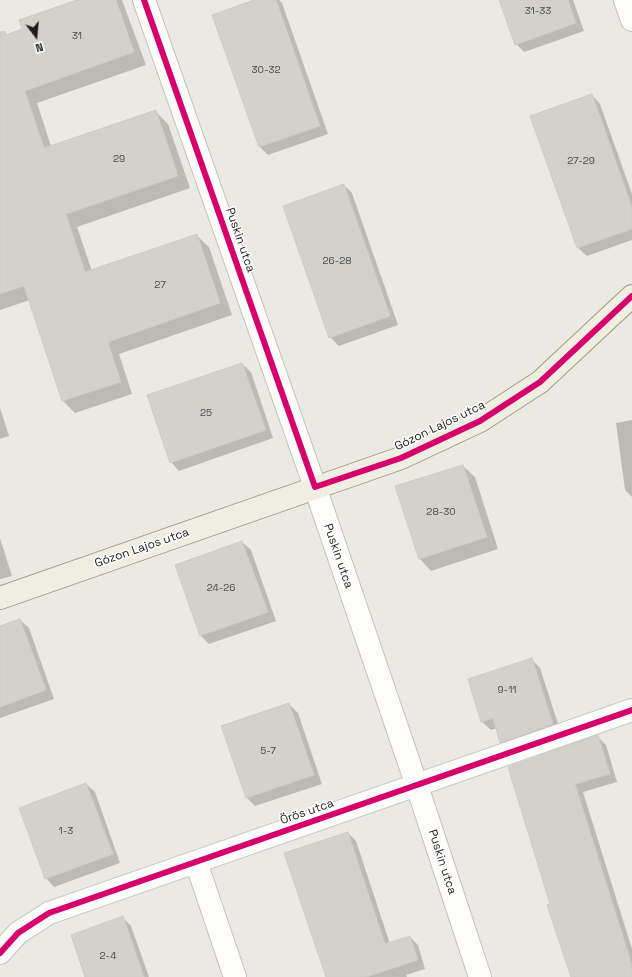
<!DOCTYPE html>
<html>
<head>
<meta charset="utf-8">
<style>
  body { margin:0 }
  #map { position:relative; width:632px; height:977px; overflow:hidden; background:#eae9e3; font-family:"Space Grotesk",sans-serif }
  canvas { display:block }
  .north { position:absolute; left:16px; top:16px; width:40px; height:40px; -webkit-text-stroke:3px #fff; paint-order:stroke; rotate:164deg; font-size:11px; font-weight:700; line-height:16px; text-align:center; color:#1b1b1b }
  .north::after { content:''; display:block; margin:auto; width:14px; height:18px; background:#1b1b1b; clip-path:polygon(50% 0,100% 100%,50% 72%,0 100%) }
</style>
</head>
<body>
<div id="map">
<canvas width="632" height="977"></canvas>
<div class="north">N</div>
</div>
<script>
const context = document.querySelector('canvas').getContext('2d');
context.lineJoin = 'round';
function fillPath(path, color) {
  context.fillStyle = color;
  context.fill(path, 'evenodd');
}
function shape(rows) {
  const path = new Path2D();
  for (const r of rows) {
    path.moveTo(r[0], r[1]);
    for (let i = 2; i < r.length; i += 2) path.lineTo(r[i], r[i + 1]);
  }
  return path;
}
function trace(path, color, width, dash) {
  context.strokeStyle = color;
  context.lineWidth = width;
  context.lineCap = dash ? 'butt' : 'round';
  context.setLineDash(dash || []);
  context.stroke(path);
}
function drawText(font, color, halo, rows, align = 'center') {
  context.font = font + ' "Space Grotesk",sans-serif';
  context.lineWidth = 3;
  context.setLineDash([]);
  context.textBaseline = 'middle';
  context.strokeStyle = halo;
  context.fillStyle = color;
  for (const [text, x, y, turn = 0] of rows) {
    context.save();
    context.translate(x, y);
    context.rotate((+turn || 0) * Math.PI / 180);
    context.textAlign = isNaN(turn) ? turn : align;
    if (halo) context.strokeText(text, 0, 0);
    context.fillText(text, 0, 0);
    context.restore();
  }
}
const shadow = shape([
  [80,0,122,0,146,65,37,103,51,146,155,111,168,124,190,188,77,227,92,271,196,235,209,247,232,315,119,354,132,394,75,413,63,401,30,300,0,310,0,38,24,30],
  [257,0,279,0,282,3,328,134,268,155,260,147,213,15],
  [500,0,573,0,584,31,524,52,516,44],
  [592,95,600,104,632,194,632,240,587,256,578,248,532,116],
  [344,185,352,193,398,325,339,346,330,337],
  [242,364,251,372,273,438,179,471,171,462],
  [0,408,9,436,0,439],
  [632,420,632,497,625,490,616,423],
  [463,466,475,477,498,549,431,571,420,559],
  [0,538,12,576,0,579],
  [242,542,251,550,276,621,209,644,201,636,176,565],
  [20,620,29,628,54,699,0,718,0,627],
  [532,660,540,668,561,733,509,751,501,742,497,728,491,730,482,722],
  [289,704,298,713,322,784,255,806,247,798],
  [597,736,606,745,617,782,583,792,632,949,632,977,572,977,509,767],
  [86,784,95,792,120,863,54,887,46,878],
  [348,833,356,841,390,944,410,937,418,945,425,969,406,975,407,977,327,977],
  [123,918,131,926,149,977,87,977]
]);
const building = shape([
  [77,0,116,0,134,52,25,91,44,148,156,110,178,176,66,214,85,272,197,234,220,303,108,342,121,382,62,401,24,286,0,294,0,32,5,31,6,35,22,29,19,20,77,0],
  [254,0,276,0,320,126,259,147,212,15,254,0],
  [499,0,568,0,576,23,515,45,499,0],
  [592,94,632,207,632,229,577,248,530,116,592,94],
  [344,184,390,316,329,338,283,206,344,184],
  [242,363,266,430,170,463,147,395,242,363],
  [463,465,487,537,419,559,395,486,463,465],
  [242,541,268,612,200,636,175,565,242,541],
  [20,619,46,690,0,707,0,626,20,619],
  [532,658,553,724,500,743,493,718,481,722,468,679,532,658],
  [289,703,314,775,246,798,221,726,289,703],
  [598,735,610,774,575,784,632,965,632,977,571,977,547,905,550,904,508,767,598,735],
  [86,783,113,854,45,879,19,808,86,783],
  [348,832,385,944,410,936,418,960,366,977,326,977,284,853,348,832],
  [123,916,144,977,85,977,71,935,123,916]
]);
const minor = shape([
  [144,0,315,487,417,786,480,977],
  [625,0,632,20],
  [196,862,235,977],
  [0,953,18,933,49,913,632,710]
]);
const major = shape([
  [0,598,401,458,480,421,540,382,632,296]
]);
const cycleway = shape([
  [144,0,315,487,401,458,480,421,540,382,632,296],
  [0,953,18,933,49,913,632,710]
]);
const numberNames = [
  ["31-33",538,11],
  ["31",77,36],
  ["30-32",266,70],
  ["29",119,159],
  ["27-29",581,161],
  ["26-28",337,261],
  ["27",160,285],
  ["25",206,413],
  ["28-30",441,512],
  ["24-26",221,588],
  ["9-11",507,690],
  ["5-7",268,751],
  ["1-3",66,831],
  ["2-4",108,956]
];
const streetNames = [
  ["Puskin utca",240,240,71],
  ["Gózon Lajos utca",440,426,-26],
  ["Gózon Lajos utca",142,548,-19],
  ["Puskin utca",338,556,71],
  ["Örös utca",307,812,-19],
  ["Puskin utca",442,862,72]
];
fillPath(shadow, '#0003');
fillPath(building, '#d2d1cc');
trace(building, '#cdcbc5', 1);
trace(minor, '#c2c2bf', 24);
trace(major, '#9f9e81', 24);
trace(minor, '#fcfcfb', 22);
trace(major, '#efeee2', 22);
trace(cycleway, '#d6006c', 6);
drawText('10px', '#4a4a48', null, numberNames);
drawText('12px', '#1b1b1b', '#fff', streetNames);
</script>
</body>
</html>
